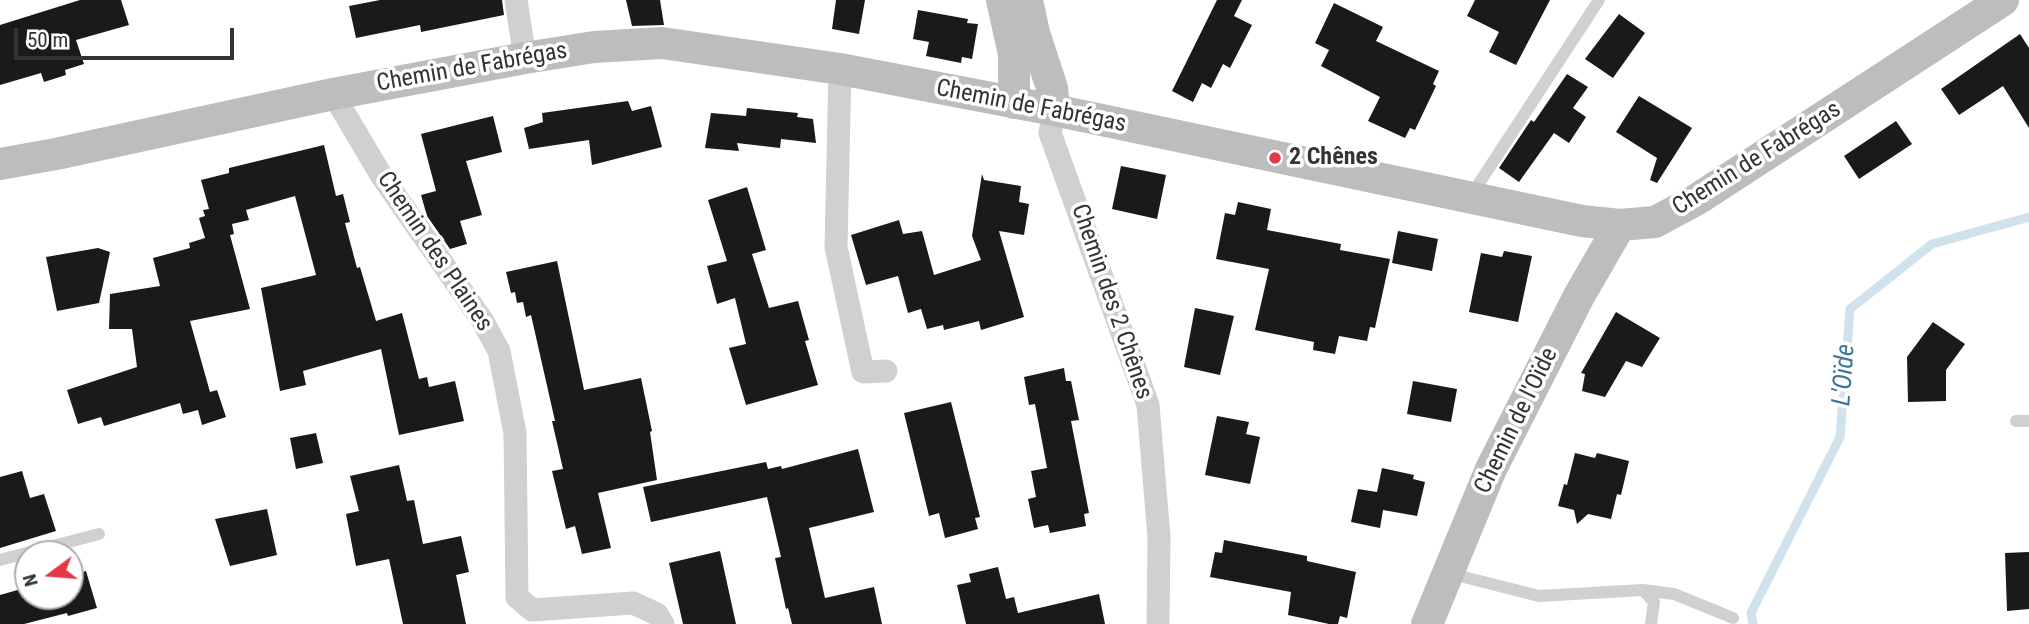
<!DOCTYPE html>
<html>
<head>
<meta charset="utf-8">
<style>
  body { margin:0 }
  #map { position:relative; width:2029px; height:624px; overflow:hidden; background:#fff; font-family:"Roboto Condensed",sans-serif }
  canvas { display:block }
  .north { position:absolute; left:14px; top:540px; width:70px; height:70px; box-sizing:border-box; background:#fff; border:2px solid #adadad; border-radius:50%; rotate:254deg; font-size:19px; font-weight:700; line-height:28px; text-align:center; color:#333 }
  .north::after { content:''; display:block; margin:auto; width:24px; height:32px; background:#e63946; clip-path:polygon(50% 0,100% 100%,50% 72%,0 100%) }
  .scale { position:absolute; left:14px; top:28px; width:220px; height:32px; box-sizing:border-box; border:4px solid #333; border-top:0; padding-left:9px; font-size:21px; line-height:24px; white-space:nowrap; color:#333; -webkit-text-stroke:5px #fff; paint-order:stroke }
</style>
</head>
<body>
<div id="map">
<canvas width="2029" height="624"></canvas>
<div class="north">N</div>
<div class="scale">50 m</div>
</div>
<script>
const context = document.querySelector('canvas').getContext('2d');
context.lineJoin = 'round';
function shape(rows) {
  const path = new Path2D();
  for (const r of rows) {
    path.moveTo(r[0], r[1]);
    for (let i = 2; i < r.length; i += 2) path.lineTo(r[i], r[i + 1]);
  }
  return path;
}
function trace(path, color, width, dash) {
  context.strokeStyle = color;
  context.lineWidth = width;
  context.lineCap = dash ? 'butt' : 'round';
  context.setLineDash(dash || []);
  context.stroke(path);
}
function fillPath(path, color) {
  context.fillStyle = color;
  context.fill(path, 'evenodd');
}
function drawText(font, color, halo, rows, align = 'center') {
  context.font = font + ' "Roboto Condensed",sans-serif';
  context.lineWidth = 7;
  context.setLineDash([]);
  context.textBaseline = 'middle';
  context.strokeStyle = halo;
  context.fillStyle = color;
  for (const [text, x, y, turn = 0] of rows) {
    context.save();
    context.translate(x, y);
    context.rotate((+turn || 0) * Math.PI / 180);
    context.textAlign = isNaN(turn) ? turn : align;
    if (halo) context.strokeText(text, 0, 0);
    context.fillText(text, 0, 0);
    context.restore();
  }
}
const stream = shape([
  [1753,624,1751,613,1840,437,1850,309,1932,244,2029,217]
]);
const building = shape([
  [80,0,121,0,129,25,76,40,84,64,65,70,66,75,44,82,41,73,0,85,0,25],
  [380,0,502,0,504,15,421,32,420,25,356,38,349,6],
  [626,0,660,0,664,25,632,26],
  [836,0,865,0,859,34,832,29],
  [1217,0,1242,0,1234,16,1252,25,1230,68,1223,64,1211,88,1202,83,1193,102,1172,91],
  [1475,0,1550,0,1516,65,1489,52,1499,32,1467,16],
  [1334,3,1383,27,1376,41,1439,71,1433,84,1436,86,1415,130,1410,128,1405,138,1368,121,1380,97,1321,66,1329,50,1315,43],
  [918,10,968,19,967,23,978,24,972,59,962,57,961,63,926,56,929,42,913,39],
  [1619,14,1645,33,1613,78,1585,59],
  [2020,34,2029,48,2029,128,2003,86,1959,115,1941,89],
  [1567,74,1588,87,1573,108,1586,117,1569,143,1554,133,1519,182,1499,168,1531,120,1534,122],
  [1639,96,1692,128,1657,183,1650,180,1657,158,1616,132],
  [628,101,632,111,651,106,662,147,592,165,589,140,529,149,524,128,543,122,542,113],
  [747,108,798,113,797,117,813,119,816,143,781,139,780,148,737,143,739,151,705,148,711,113,746,116],
  [493,116,502,152,466,161,482,215,460,221,467,244,450,249,427,216,421,195,436,191,421,134],
  [1896,121,1912,144,1859,179,1844,156],
  [324,145,336,196,343,194,350,222,345,223,357,268,360,267,376,321,402,313,419,379,427,377,429,387,455,381,464,421,399,435,381,349,303,371,306,385,280,391,261,288,316,275,295,196,246,210,249,220,232,224,234,234,230,235,250,309,190,321,210,392,217,390,226,417,202,425,198,410,183,414,180,403,104,426,101,417,78,424,67,390,137,367,132,329,109,329,110,294,160,286,153,258,190,248,189,243,205,238,199,218,205,216,203,210,209,209,201,180,229,173,229,168],
  [1121,166,1166,175,1157,219,1112,209],
  [982,174,984,180,1021,186,1019,202,1029,204,1024,235,999,231,1024,317,981,330,979,321,944,330,943,325,927,329,921,309,908,313,898,276,866,285,851,235,899,220,903,234,922,231,934,275,981,260,972,236],
  [747,187,766,250,752,254,769,308,798,301,809,340,805,341,818,385,746,405,729,348,746,344,735,298,717,304,707,266,727,261,708,200],
  [1238,202,1271,209,1267,230,1341,244,1340,250,1390,259,1375,328,1370,327,1367,341,1339,336,1335,354,1313,350,1314,342,1255,330,1269,269,1216,259,1225,213,1235,215],
  [1398,231,1438,239,1432,271,1392,263],
  [98,248,110,252,99,303,57,311,46,257],
  [1504,251,1532,256,1518,322,1469,312,1481,253,1502,257],
  [557,261,584,390,641,378,652,431,650,432,657,480,598,493,611,548,582,554,575,526,566,529,552,471,563,469,552,421,555,421,531,315,526,317,523,302,517,303,515,292,511,293,506,272],
  [1195,308,1234,316,1220,375,1184,367],
  [1616,312,1660,338,1642,367,1626,361,1605,397,1582,391,1585,374,1581,373],
  [1933,322,1965,344,1946,370,1946,401,1908,402,1907,357],
  [1064,368,1066,381,1071,381,1079,420,1071,421,1089,513,1084,514,1086,526,1050,533,1048,525,1034,528,1028,499,1036,497,1031,471,1047,468,1035,404,1029,405,1024,377],
  [1413,381,1457,389,1451,422,1407,414],
  [951,402,980,517,975,518,978,529,945,538,939,513,929,516,904,413],
  [1217,416,1249,422,1246,434,1260,437,1250,484,1205,475],
  [316,433,323,463,296,469,290,438],
  [858,449,874,512,809,528,825,598,874,587,882,624,792,624,788,608,786,609,775,558,781,557,767,497,651,522,643,487,766,462,768,469,781,466,782,469],
  [1575,453,1595,458,1597,453,1629,461,1621,495,1617,494,1611,519,1588,514,1577,524,1574,510,1558,506,1564,484,1567,485],
  [399,465,407,501,414,500,423,544,461,536,469,572,456,575,466,624,403,624,389,559,356,566,346,514,359,511,350,476],
  [1382,468,1414,475,1413,479,1425,482,1417,516,1383,510,1380,528,1351,522,1358,489,1377,492],
  [22,471,30,498,44,494,56,531,0,548,0,477],
  [267,509,277,555,230,566,215,519],
  [1224,540,1307,556,1307,561,1356,572,1347,618,1340,616,1338,624,1329,624,1288,615,1291,592,1210,577,1215,552,1222,553],
  [720,551,736,624,683,624,669,563],
  [2029,552,2029,609,2007,611,2005,553],
  [998,567,1006,599,1014,597,1018,613,1099,594,1105,624,966,624,957,585,971,582,969,574],
  [86,571,97,608,68,616,67,613,24,624,0,624,0,595,28,587,28,596,70,596,70,575]
]);
const lane = shape([
  [1470,197,1599,0],
  [2016,421,2029,421],
  [0,560,99,534],
  [1448,573,1539,596,1643,590,1654,602,1651,624],
  [1643,590,1674,594,1733,618]
]);
const street = shape([
  [516,0,525,58],
  [840,69,836,247,863,372,886,371],
  [333,94,381,175,482,320,499,351,515,433,517,597,532,610,633,603,657,614,663,624],
  [1054,110,1050,133,1148,405,1159,537,1158,624]
]);
const secondary = shape([
  [1002,0,1014,54,1014,103],
  [1027,0,1034,33,1052,88,1054,110],
  [0,164,56,154,333,94,525,58,594,47,662,43,840,69,1054,110,1582,221,1620,225,1655,222,1696,200,2003,0],
  [1427,624,1491,469,1579,296,1620,225]
]);
const markers = [
  [1275,158,7,"#e63946"]
];
const streetNames = [
  ["Chemin de Fabrégas",472,68,-10],
  ["Chemin de Fabrégas",1031,107,11],
  ["Chemin de Fabrégas",1757,159,-32],
  ["Chemin des Plaines",434,252,56],
  ["Chemin des 2 Chênes",1111,302,71],
  ["Chemin de l'Oïde",1517,421,-64]
];
const poiNames = [
  ["2 Chênes",1289,158]
];
const waterNames = [
  ["L'Oïde",1845,375,-86]
];
trace(stream, '#cfe2ee', 9);
fillPath(building, '#1a1a1a');
trace(lane, '#d0d0d0', 12);
trace(street, '#d0d0d0', 23);
trace(secondary, '#bdbdbd', 32);
for (const [x, y, r, color] of markers) {
  const dot = new Path2D();
  dot.arc(x, y, r, 0, 2 * Math.PI);
  context.fillStyle = color;
  context.fill(dot);
  trace(dot, '#fff', 2.5);
}
drawText('24px', '#333', '#fff', streetNames);
drawText('bold 24px', '#333', '#fff', poiNames, 'left');
drawText('italic 26px', '#3f7597', '#fff', waterNames);
</script>
</body>
</html>
